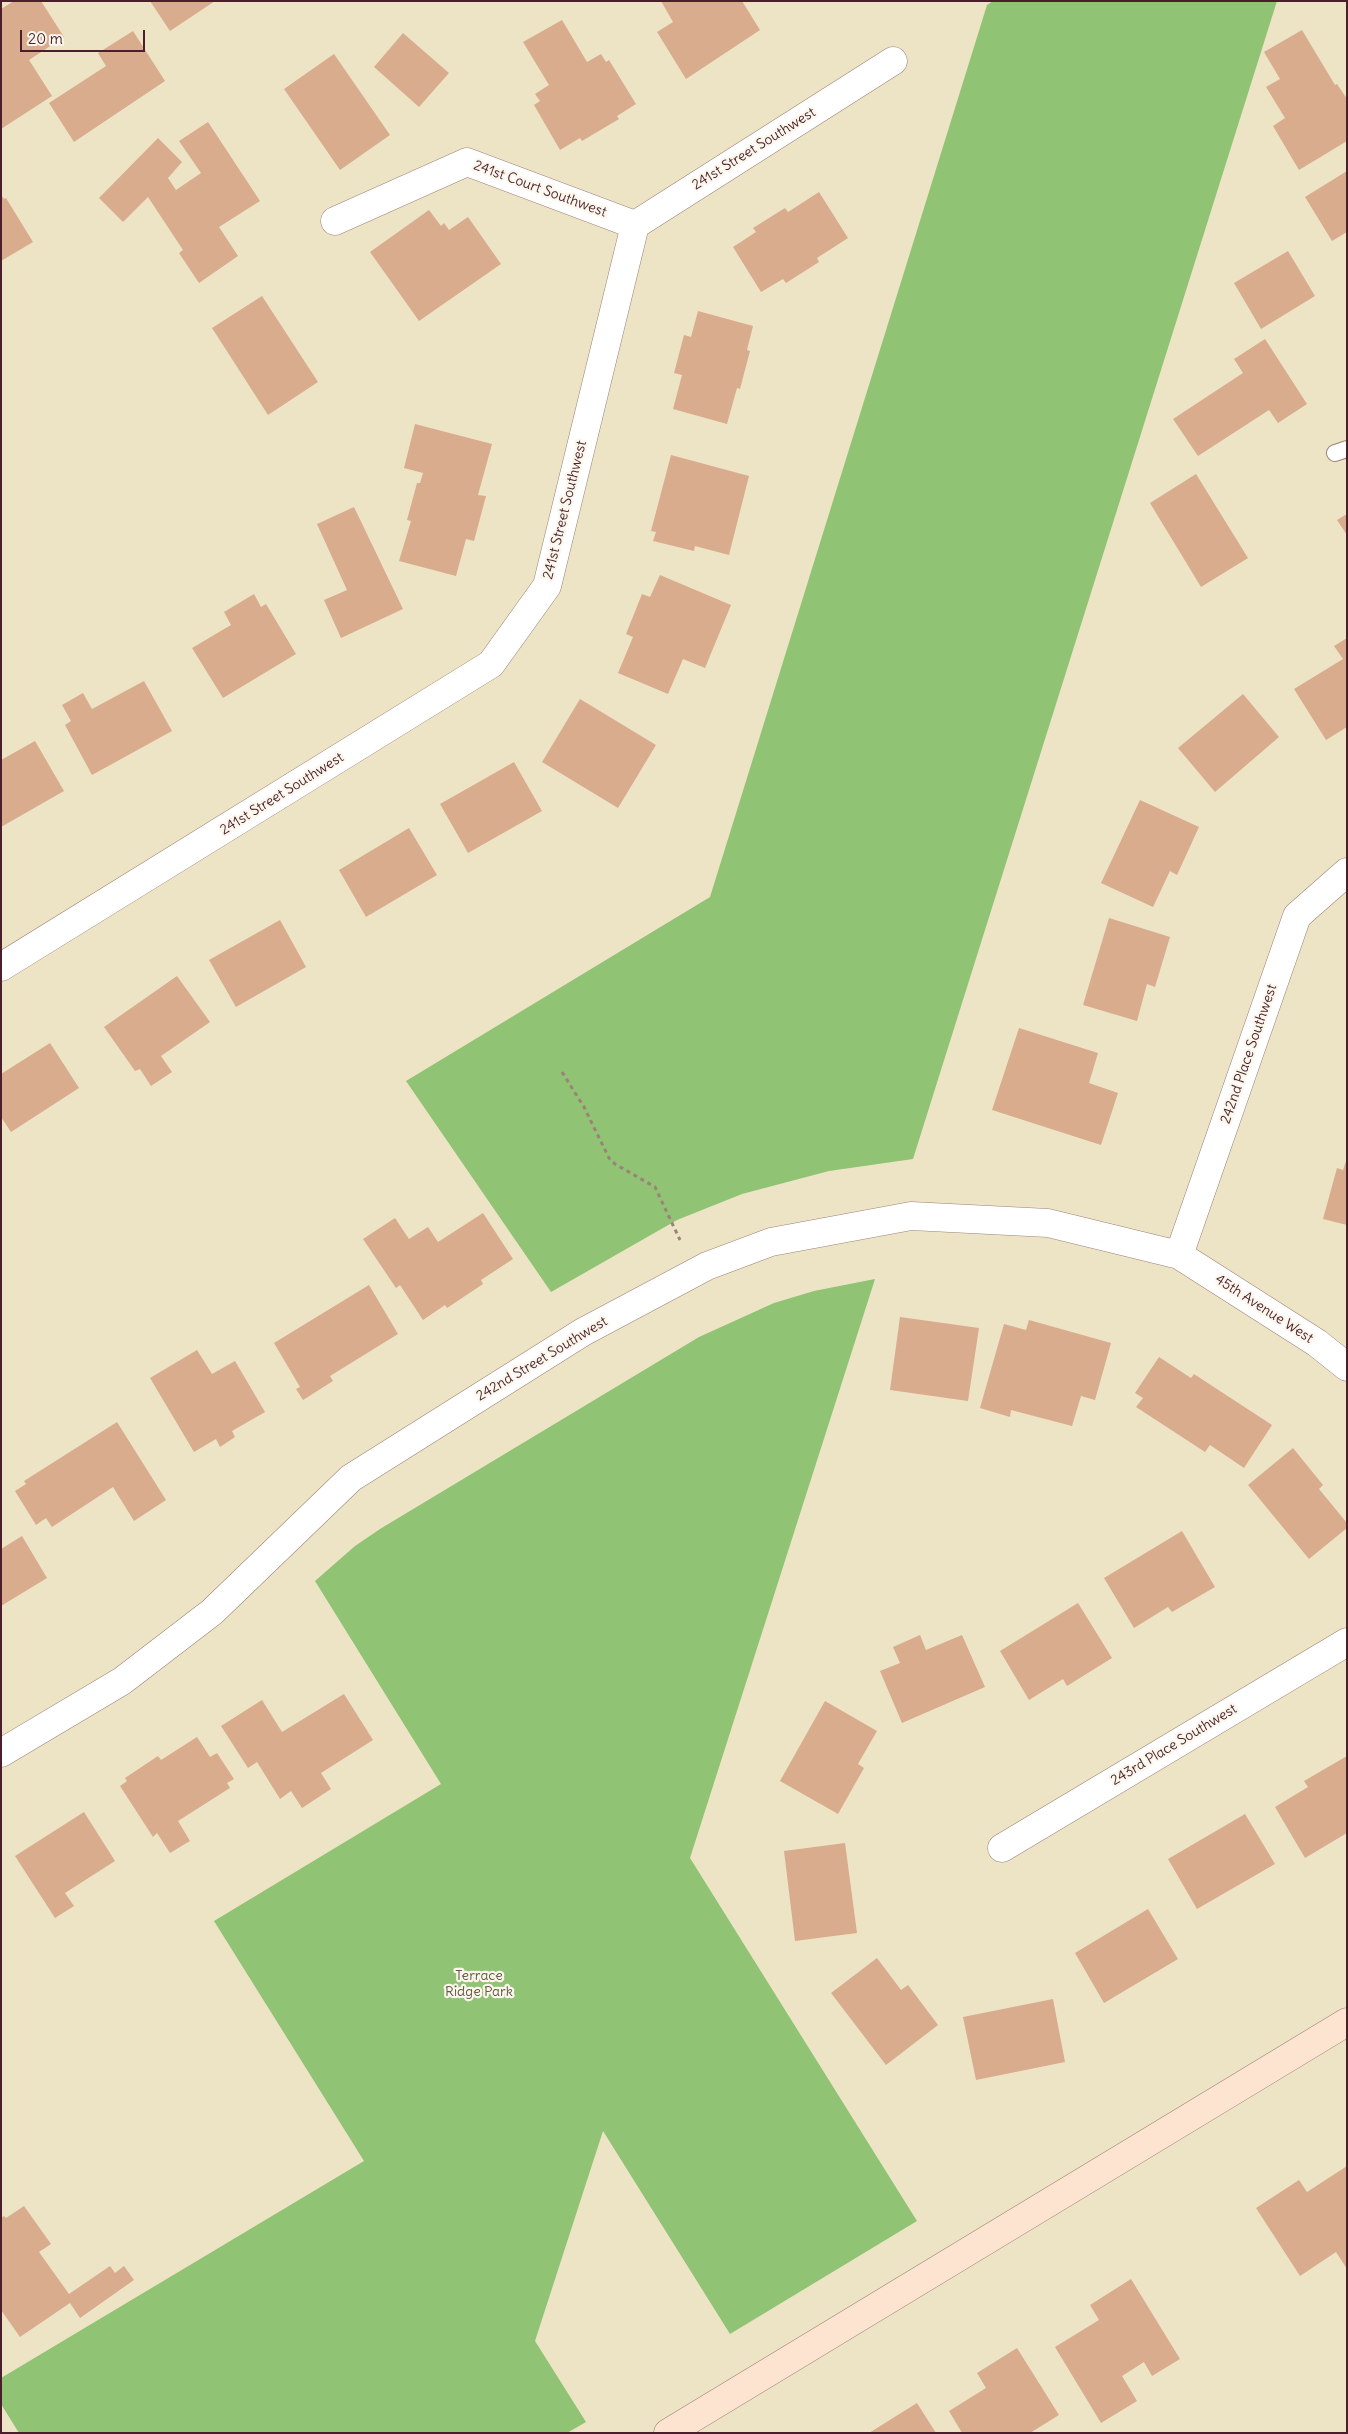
<!DOCTYPE html>
<html>
<head>
<meta charset="utf-8">
<style>
  body { margin:0 }
  #map { position:relative; width:1348px; height:2434px; overflow:hidden; background:#ede4c6; font-family:Delius,sans-serif }
  canvas { display:block }
  .frame { position:absolute; inset:0; border:2px solid #4a1f2b; pointer-events:none }
  .scale { position:absolute; left:20px; top:30px; width:125px; height:22px; box-sizing:border-box; border:2px solid #4a1f2b; border-top:0; padding-left:6px; font-size:15px; line-height:18px; white-space:nowrap; color:#4a1f2b; -webkit-text-stroke:4px #fbf7ec; paint-order:stroke }
</style>
</head>
<body>
<div id="map">
<canvas width="1348" height="2434"></canvas>
<div class="frame"></div>
<div class="scale">20 m</div>
</div>
<script>
const context = document.querySelector('canvas').getContext('2d');
context.lineJoin = 'round';
function fillPath(path, color) {
  context.fillStyle = color;
  context.fill(path, 'evenodd');
}
function shape(rows) {
  const path = new Path2D();
  for (const r of rows) {
    path.moveTo(r[0], r[1]);
    for (let i = 2; i < r.length; i += 2) path.lineTo(r[i], r[i + 1]);
  }
  return path;
}
function trace(path, color, width, dash) {
  context.strokeStyle = color;
  context.lineWidth = width;
  context.lineCap = dash ? 'butt' : 'round';
  context.setLineDash(dash || []);
  context.stroke(path);
}
function drawText(font, color, halo, rows, align = 'center') {
  context.font = font + ' Delius,sans-serif';
  context.lineWidth = 4.5;
  context.setLineDash([]);
  context.textBaseline = 'middle';
  context.strokeStyle = halo;
  context.fillStyle = color;
  for (const [text, x, y, turn = 0] of rows) {
    context.save();
    context.translate(x, y);
    context.rotate((+turn || 0) * Math.PI / 180);
    context.textAlign = isNaN(turn) ? turn : align;
    if (halo) context.strokeText(text, 0, 0);
    context.fillText(text, 0, 0);
    context.restore();
  }
}
const green = shape([
  [993,1,1277,1,913,1159,829,1171,742,1194,677,1220,551,1292,406,1081,710,897,987,5],
  [875,1279,690,1858,917,2221,730,2334,603,2131,535,2341,586,2422,567,2433,19,2433,1,2404,1,2378,364,2161,214,1921,441,1784,315,1581,355,1546,380,1529,699,1337,774,1303,814,1291]
]);
const building = shape([
  [14,1,41,1,64,37,29,60,52,96,1,129,1,9],
  [150,1,215,1,170,31],
  [661,1,742,1,760,30,686,79,657,32,673,22],
  [562,20,587,62,601,54,606,62,609,60,636,104,617,116,619,119,582,141,580,138,560,150,534,105,540,101,535,94,549,85,523,42],
  [1302,30,1335,85,1337,84,1347,99,1347,141,1299,170,1273,126,1285,118,1266,87,1280,79,1264,52],
  [133,31,165,81,74,142,49,103,106,66,98,53],
  [403,33,449,73,419,107,374,67],
  [334,54,390,135,340,170,284,89],
  [208,122,260,201,219,227,238,256,199,283,179,253,183,250,148,197,123,222,99,198,158,138,182,162,168,178,176,190,201,173,179,141],
  [1347,171,1347,232,1332,241,1305,197],
  [819,192,848,238,817,258,819,262,786,283,783,279,761,292,733,247,756,232,753,228,785,208,788,212],
  [1,195,4,199,6,198,33,242,1,261],
  [429,210,441,226,444,223,449,230,468,217,501,264,419,321,370,252],
  [1288,251,1315,296,1261,329,1234,283],
  [262,296,318,382,268,415,212,328],
  [698,311,753,326,747,350,750,351,740,389,737,388,727,424,673,409,682,375,674,373,684,335,691,337],
  [1265,339,1307,404,1278,423,1269,410,1198,456,1173,419,1243,373,1234,359],
  [415,424,492,444,478,495,486,496,474,541,466,539,456,576,399,561,411,521,407,520,417,483,420,483,423,473,404,468],
  [671,455,749,476,729,555,695,546,694,551,653,541,656,532,651,531],
  [1196,474,1248,558,1201,587,1150,503],
  [354,507,403,609,341,638,324,600,347,590,317,524],
  [1347,514,1347,535,1337,520],
  [660,575,731,605,705,668,683,659,668,694,618,673,633,637,626,634,642,594,650,597],
  [254,594,261,607,266,604,296,654,223,698,192,648,231,625,224,612],
  [1347,638,1347,727,1326,740,1294,689,1343,659,1334,646],
  [144,681,172,731,92,775,65,725,71,721,62,705,83,693,92,709],
  [1243,694,1279,737,1215,792,1178,748],
  [580,699,656,745,618,808,542,762],
  [35,741,64,791,1,827,1,760],
  [514,762,542,811,468,853,440,804],
  [1140,800,1199,827,1177,875,1170,871,1153,907,1101,883],
  [409,828,437,875,366,917,339,870],
  [1109,918,1170,937,1155,987,1147,984,1137,1021,1083,1005],
  [280,920,306,967,236,1007,209,960],
  [177,976,210,1022,161,1056,172,1072,151,1086,140,1069,135,1071,104,1027],
  [1019,1028,1098,1053,1089,1083,1118,1093,1101,1145,992,1110],
  [50,1043,79,1088,11,1132,1,1117,1,1074],
  [1347,1158,1347,1225,1323,1219,1337,1168,1343,1170],
  [483,1213,513,1259,481,1280,483,1284,447,1308,445,1305,423,1320,400,1285,396,1288,363,1239,395,1218,409,1239,428,1227,438,1242],
  [369,1285,398,1334,330,1376,333,1381,303,1400,296,1389,300,1387,274,1343],
  [900,1317,979,1328,968,1401,890,1390],
  [1029,1320,1111,1343,1095,1400,1081,1396,1072,1426,1011,1410,1010,1417,980,1408,1004,1324,1026,1330],
  [197,1350,212,1374,235,1361,265,1412,232,1431,235,1437,220,1447,216,1439,194,1452,150,1378],
  [1159,1357,1191,1378,1194,1374,1272,1425,1244,1468,1210,1445,1205,1452,1136,1407,1143,1398,1135,1393],
  [117,1422,166,1500,134,1521,113,1487,52,1527,46,1518,36,1525,15,1491,26,1484,24,1481],
  [1293,1448,1323,1485,1319,1489,1347,1523,1347,1528,1309,1559,1248,1485],
  [1182,1531,1215,1587,1172,1612,1168,1607,1134,1628,1104,1578],
  [22,1536,47,1578,1,1606,1,1549],
  [1078,1603,1112,1658,1067,1686,1063,1679,1029,1700,1000,1651],
  [920,1635,926,1650,962,1635,985,1687,902,1723,880,1671,900,1663,893,1647],
  [344,1694,373,1740,321,1773,331,1789,302,1808,291,1791,280,1799,257,1762,248,1768,221,1726,262,1700,282,1732],
  [825,1701,877,1731,858,1764,864,1768,838,1814,780,1781],
  [197,1737,210,1757,217,1753,234,1779,227,1783,230,1788,178,1821,190,1841,170,1853,157,1833,153,1837,120,1786,127,1781,125,1778,158,1756,161,1760],
  [1347,1756,1347,1833,1305,1858,1275,1807,1308,1787,1304,1781],
  [84,1812,115,1861,65,1893,74,1906,55,1918,15,1856],
  [1245,1814,1275,1864,1197,1909,1168,1859],
  [845,1843,857,1933,795,1941,784,1851],
  [1148,1909,1178,1959,1104,2003,1075,1953],
  [877,1958,901,1990,908,1985,938,2025,886,2065,831,1993],
  [1053,1999,1065,2062,976,2080,963,2017],
  [1347,2166,1347,2269,1336,2252,1300,2276,1256,2208,1299,2180,1307,2192],
  [24,2206,51,2244,39,2252,69,2294,110,2266,115,2273,124,2266,134,2280,80,2318,70,2303,20,2337,1,2310,1,2218,4,2216,6,2218],
  [1131,2279,1180,2359,1152,2376,1144,2362,1122,2376,1137,2401,1101,2423,1055,2347,1099,2320,1090,2305],
  [1017,2348,1059,2415,1030,2433,962,2433,949,2411,986,2388,977,2373],
  [917,2403,936,2433,869,2433]
]);
const path = shape([
  [562,1072,584,1107,609,1158,615,1164,655,1187,680,1240]
]);
const service = shape([
  [1335,453,1347,449]
]);
const minor = shape([
  [335,221,467,162,635,225],
  [1,967,491,664,547,586,635,225,893,61],
  [1179,1255,1297,916,1347,872],
  [1,1753,122,1681,212,1612,351,1478,583,1332,707,1266,771,1242,911,1216,1048,1223,1179,1255,1317,1343,1347,1367],
  [1002,1848,1347,1642]
]);
const secondary = shape([
  [668,2433,1347,2022]
]);
const streetNames = [
  ["241st Street Southwest",754,149,-32],
  ["241st Court Southwest",540,189,20],
  ["241st Street Southwest",565,510,-76],
  ["241st Street Southwest",282,794,-32],
  ["242nd Place Southwest",1249,1054,-71],
  ["45th Avenue West",1264,1309,33],
  ["242nd Street Southwest",542,1359,-31],
  ["243rd Place Southwest",1174,1745,-31]
];
const parkNames = [
  ["Terrace",479,1976],
  ["Ridge Park",479,1992]
];
fillPath(green, '#90c373');
fillPath(building, '#d8ac8d');
trace(service, '#9c8278', 18);
trace(minor, '#9c8278', 29);
trace(secondary, '#9c8278', 29);
trace(path, '#9c8278', 3, [4, 4]);
trace(service, '#fff', 16);
trace(minor, '#fff', 28);
trace(secondary, '#fde4d0', 28);
drawText('14px', '#4a1f2b', '#fbf7ec', streetNames);
drawText('14px', '#625844', '#fbf7ec', parkNames);
</script>
</body>
</html>
